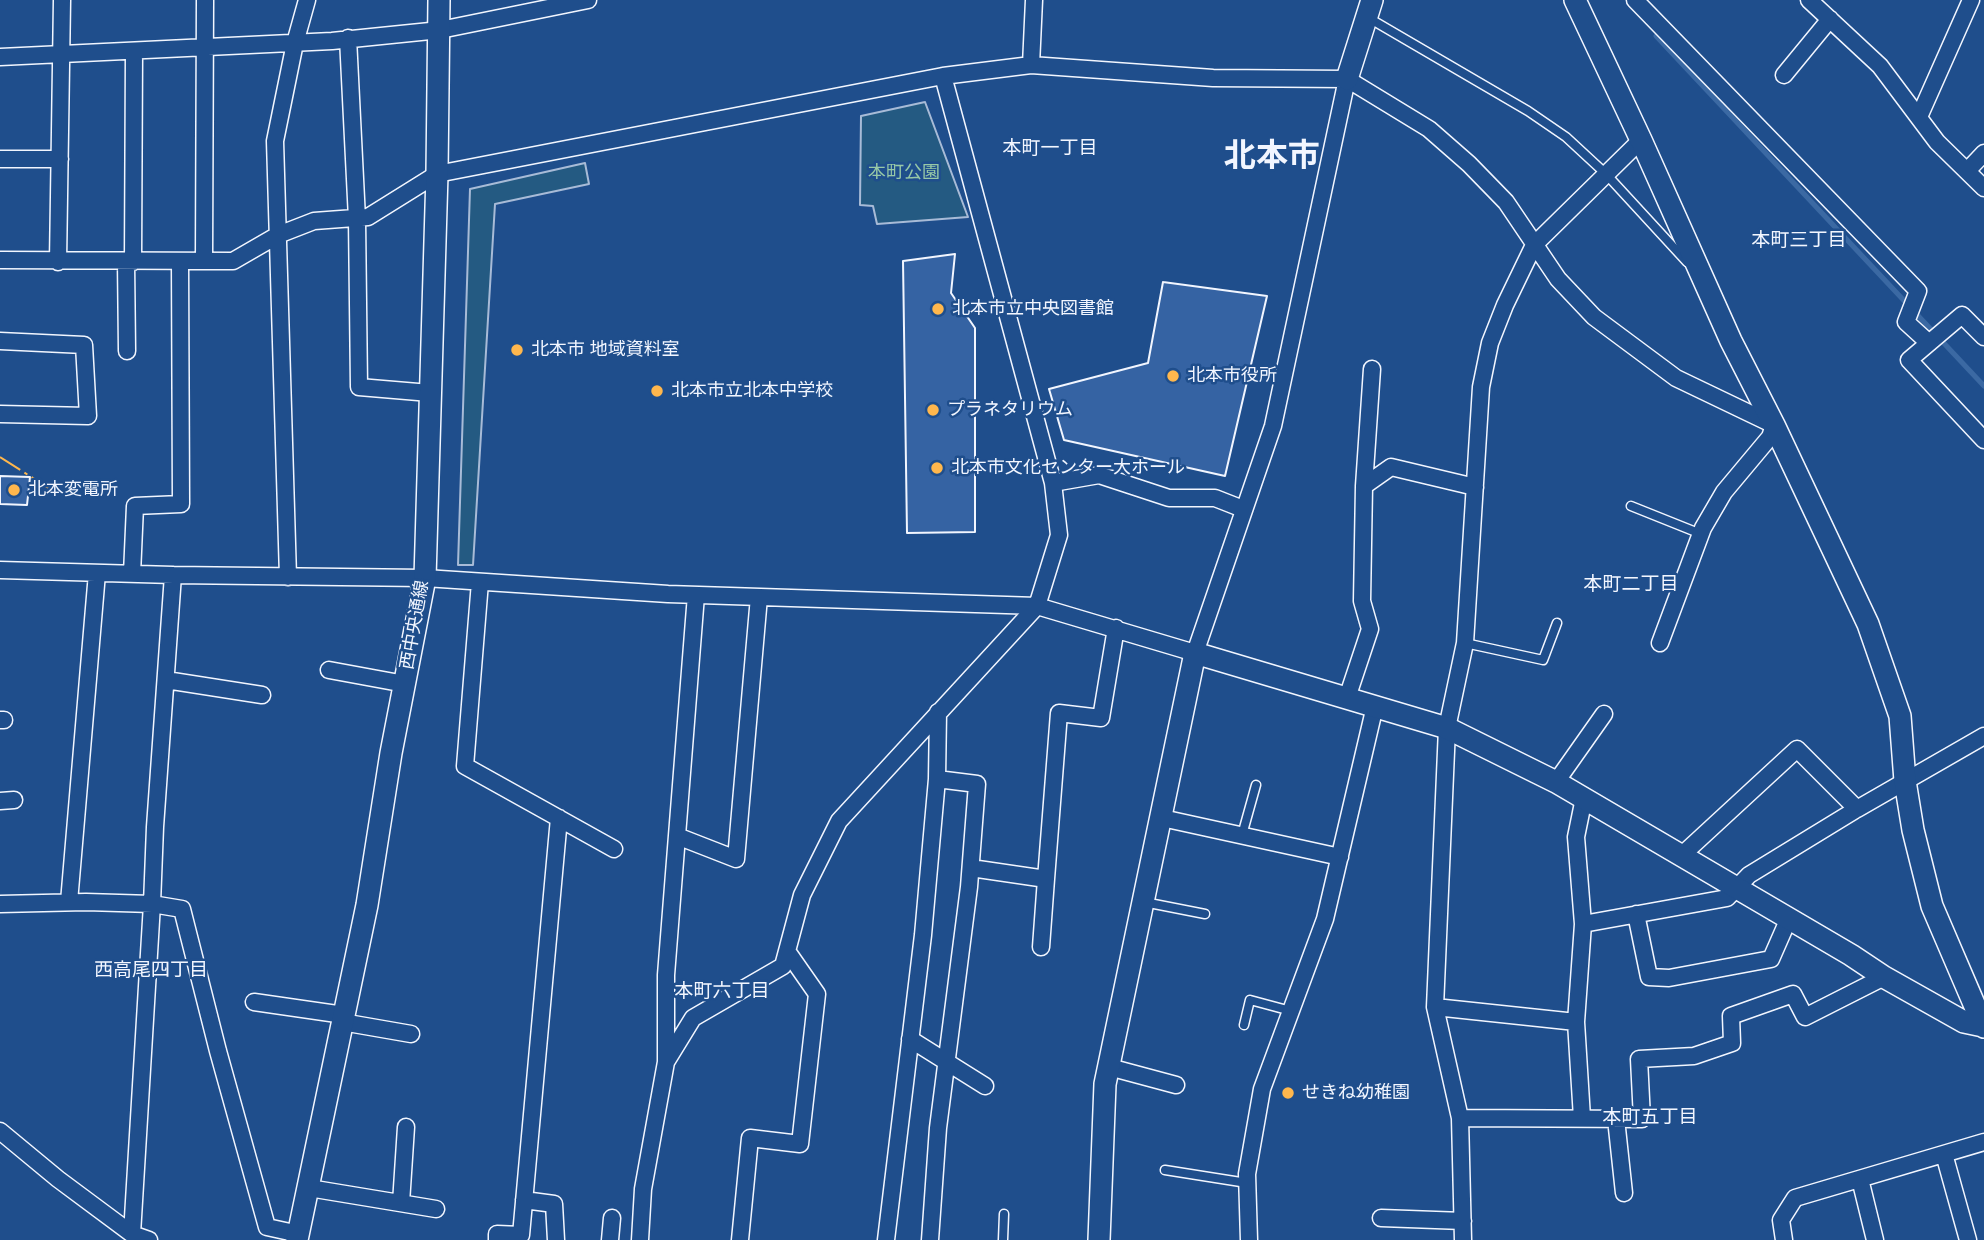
<!DOCTYPE html>
<html>
<head>
<meta charset="utf-8">
<style>
  body { margin:0 }
  canvas { display:block; background:#1f4e8c }
</style>
</head>
<body>
<canvas width="1984" height="1240"></canvas>
<script>
const context = document.querySelector('canvas').getContext('2d');
context.lineJoin = 'round';
function fillPath(path, color) {
  context.fillStyle = color;
  context.fill(path, 'evenodd');
}
function shape(rows) {
  const path = new Path2D();
  for (const r of rows) {
    path.moveTo(r[0], r[1]);
    for (let i = 2; i < r.length; i += 2) path.lineTo(r[i], r[i + 1]);
  }
  return path;
}
function trace(path, color, width, dash) {
  context.strokeStyle = color;
  context.lineWidth = width;
  context.lineCap = dash ? 'butt' : 'round';
  context.setLineDash(dash || []);
  context.stroke(path);
}
function drawText(font, color, halo, rows, align = 'center') {
  context.font = font + ' "Open Sans","Noto Sans JP",sans-serif';
  context.lineWidth = 5;
  context.setLineDash([]);
  context.textBaseline = 'middle';
  context.strokeStyle = halo;
  context.fillStyle = color;
  for (const [text, x, y, turn = 0] of rows) {
    context.save();
    context.translate(x, y);
    context.rotate((+turn || 0) * Math.PI / 180);
    context.textAlign = isNaN(turn) ? turn : align;
    if (halo) context.strokeText(text, 0, 0);
    context.fillText(text, 0, 0);
    context.restore();
  }
}
const green = shape([
  [925,102,968,217,877,224,873,206,860,205,861,116,925,102],
  [585,163,589,184,495,204,473,565,458,565,470,189,585,163]
]);
const stream = shape([
  [1656,36,1984,386]
]);
const building = shape([
  [955,254,951,293,975,328,975,532,907,533,903,261,955,254],
  [1163,282,1267,296,1225,476,1064,440,1049,389,1148,363,1163,282],
  [0,476,30,477,27,505,0,504,0,476]
]);
const lane = shape([
  [1367,17,1528,111,1566,137,1606,174,1687,262],
  [1631,506,1701,534],
  [1465,643,1543,660,1557,623],
  [1242,835,1256,785],
  [1144,902,1205,914],
  [1244,1025,1250,1000,1291,1011],
  [1165,1170,1247,1183],
  [1003,1240,1004,1214]
]);
const street = shape([
  [1635,0,1918,291,1906,322,1929,343,1909,360,1984,440],
  [1809,0,1880,66,1937,142,1984,188],
  [348,38,357,219,359,387,430,393],
  [0,57,332,41,440,30,588,0],
  [1031,65,1034,0],
  [1784,75,1830,19],
  [1919,117,1971,0],
  [0,159,60,159],
  [1967,171,1984,153],
  [0,260,233,261,278,235,314,221,368,217,437,174,943,76,1031,65,1213,78,1347,79,1429,129,1469,164,1506,202,1558,279,1594,317,1676,378,1774,425,1770,437,1724,492,1703,528,1660,643],
  [126,261,127,351],
  [204,261,205,0],
  [58,262,62,0],
  [133,262,134,51],
  [0,341,84,345,88,416,0,414],
  [1929,343,1962,315,1984,337],
  [1053,483,1099,475,1169,498,1215,498,1243,509],
  [1364,486,1391,467,1475,487],
  [0,570,173,575,425,578,668,594,1037,606,1195,653,1273,426,1347,79],
  [132,574,135,506,181,504,180,261],
  [288,577,275,141,295,43,307,0],
  [480,582,465,766,614,849],
  [329,670,405,684],
  [166,680,262,695],
  [1347,698,1370,629,1362,601,1364,486,1372,369],
  [0,720,4,720],
  [1556,782,1604,714],
  [0,801,14,800],
  [1162,818,1340,857],
  [677,836,736,859,759,597],
  [1682,855,1797,749,1857,809],
  [971,868,1046,879,1041,947],
  [1046,879,1059,713,1101,718,1116,628],
  [69,902,97,573],
  [0,904,86,902,152,904,155,827,173,575],
  [1636,914,1649,977,1669,978,1771,959,1789,918],
  [1583,924,1727,898,1749,875,1857,809,1984,736],
  [254,1002,344,1015],
  [1435,1007,1576,1022],
  [342,1022,411,1034],
  [910,1039,985,1086],
  [666,1062,693,1018,783,966,802,895,839,821,1037,606,1059,535,1053,483,943,76],
  [1109,1067,1176,1085],
  [1460,1118,1642,1119,1639,1059,1694,1056,1732,1043,1731,1016,1793,994,1805,1017,1884,977],
  [1582,1118,1576,1022,1583,924,1576,837,1584,798],
  [1616,1119,1624,1193],
  [0,1131,58,1179,132,1234,149,1240],
  [1944,1154,1968,1240],
  [1860,1179,1875,1240],
  [309,1188,436,1209],
  [524,1200,554,1204,556,1240],
  [401,1203,406,1127],
  [1381,1218,1463,1221],
  [132,1234,152,904,182,909,218,1051,267,1227,299,1234],
  [497,1240,497,1234,521,1235,559,818],
  [610,1240,612,1218],
  [640,1240,643,1189,666,1062,666,975,696,595],
  [740,1240,750,1138,800,1144,817,994,787,951],
  [886,1240,923,935,937,779,938,712],
  [930,1240,938,1128,969,887,977,784,937,779],
  [1249,1240,1247,1174,1262,1089,1325,919,1375,706],
  [1463,1240,1460,1118,1435,1007,1447,728,1465,643,1481,387,1490,343,1505,305,1534,245,1641,140],
  [1784,1240,1781,1220,1795,1198,1984,1142]
]);
const secondary = shape([
  [1575,0,1641,140,1731,341,1774,425,1868,624,1900,716,1905,781,1913,830,1932,906,1984,1027],
  [1347,79,1372,0],
  [297,1240,367,905,391,753,425,578,437,174,439,0],
  [1099,1240,1105,1084,1195,653,1447,728,1556,782,1851,955,1884,977,1964,1022,1983,1026]
]);
const power = shape([
  [0,457,50,489]
]);
const markers = [
  [938,309,7,"#ffb74d"],
  [517,350,7,"#ffb74d"],
  [1173,376,7,"#ffb74d"],
  [657,391,7,"#ffb74d"],
  [933,410,7,"#ffb74d"],
  [937,468,7,"#ffb74d"],
  [14,490,7,"#ffb74d"],
  [1288,1093,7,"#ffb74d"]
];
const parkNames = [
  ["本町公園",904,173]
];
const poiNames = [
  ["北本市立中央図書館",952,309],
  ["北本市 地域資料室",531,350],
  ["北本市役所",1187,376],
  ["北本市立北本中学校",671,391],
  ["プラネタリウム",947,410],
  ["北本市文化センター大ホール",951,468],
  ["北本変電所",28,490],
  ["せきね幼稚園",1302,1093]
];
const streetNames = [
  ["西中央通線",415,625,-80]
];
const neighbourhoodNames = [
  ["本町一丁目",1050,149],
  ["本町三丁目",1799,241],
  ["本町二丁目",1631,585],
  ["西高尾四丁目",151,971],
  ["本町六丁目",722,992],
  ["本町五丁目",1650,1118]
];
const townNames = [
  ["北本市",1272,157]
];
fillPath(green, '#245a82');
trace(green, '#a8bbd7', 2);
trace(stream, '#3b69a3', 5);
fillPath(building, '#3563a3');
trace(building, '#f2f6ff', 2);
trace(lane, '#f2f6ff', 11);
trace(street, '#f2f6ff', 19);
trace(secondary, '#f2f6ff', 24);
trace(lane, '#1f4e8c', 8);
trace(street, '#1f4e8c', 16);
trace(secondary, '#1f4e8c', 21);
trace(power, '#ffb74d', 2, [24, 5, 3.5, 5]);
for (const [x, y, r, color] of markers) {
  const dot = new Path2D();
  dot.arc(x, y, r, 0, 2 * Math.PI);
  context.fillStyle = color;
  context.fill(dot);
  trace(dot, '#1f4e8c', 2.5);
}
drawText('18px', '#97c8a6', '#1f4e8c', parkNames);
drawText('18px', '#f2f6ff', '#1f4e8c', poiNames, 'left');
drawText('18px', '#f2f6ff', '#1f4e8c', streetNames);
drawText('19px', '#f2f6ff', '#1f4e8c', neighbourhoodNames);
drawText('bold 32px', '#f2f6ff', '#1f4e8c', townNames);
</script>
</body>
</html>
